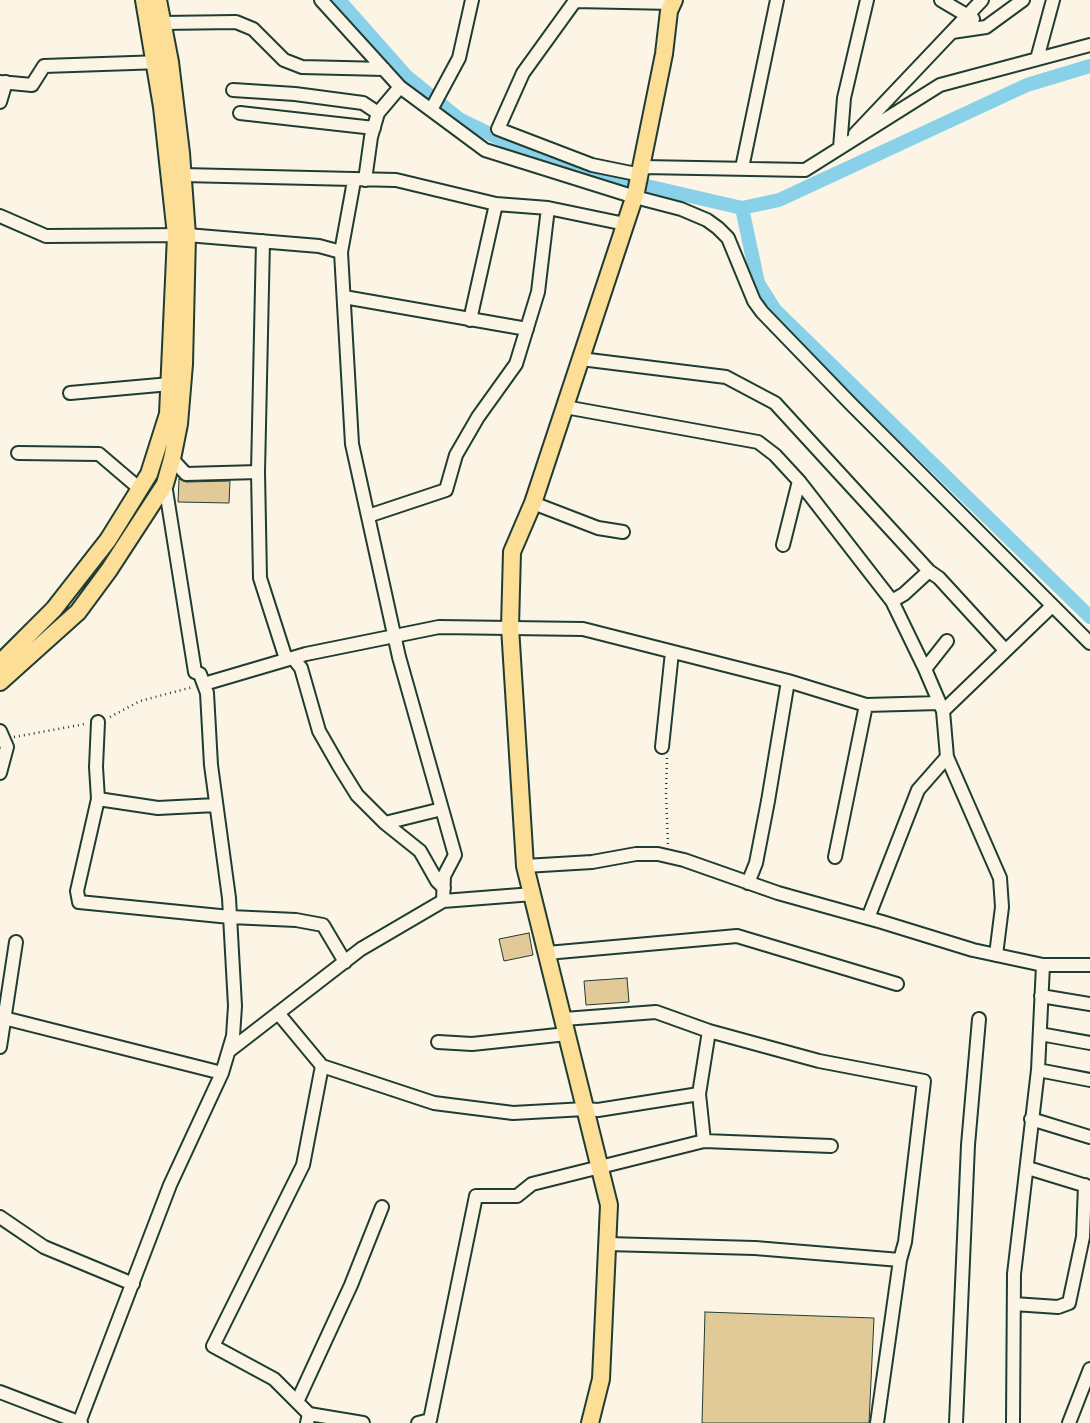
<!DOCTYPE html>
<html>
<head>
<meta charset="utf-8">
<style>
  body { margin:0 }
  canvas { display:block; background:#fcf5e5 }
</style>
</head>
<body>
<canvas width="1090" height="1423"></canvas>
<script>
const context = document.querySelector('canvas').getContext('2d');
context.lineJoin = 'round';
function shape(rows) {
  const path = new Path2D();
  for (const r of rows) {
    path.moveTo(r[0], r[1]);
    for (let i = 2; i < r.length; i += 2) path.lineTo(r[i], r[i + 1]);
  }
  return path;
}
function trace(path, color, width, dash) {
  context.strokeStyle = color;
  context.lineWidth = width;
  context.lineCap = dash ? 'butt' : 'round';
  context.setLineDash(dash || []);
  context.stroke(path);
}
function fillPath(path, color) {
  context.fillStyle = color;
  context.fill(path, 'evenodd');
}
const canal = shape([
  [339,0,406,76,459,119,533,155,599,175,742,208,779,200,1027,85,1090,66],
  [742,208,758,283,775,310,1090,617]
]);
const building = shape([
  [179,479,186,482,230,481,229,503,178,502,179,479],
  [529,933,533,955,504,961,499,939,529,933],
  [627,978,629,1002,586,1005,584,981,627,978],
  [705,1312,874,1318,869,1423,702,1423,705,1312]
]);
const path = shape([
  [110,717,140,701,193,687],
  [14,737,85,724],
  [667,758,666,793,668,845]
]);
const minor = shape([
  [321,0,400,87,485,150,635,197,681,209,707,220,718,228,728,238,754,301,762,312,850,403,1090,643],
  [941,0,973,19],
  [162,23,236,22,253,29,284,60,302,67,384,69],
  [952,32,986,27,1023,0],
  [1037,59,1053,0],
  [0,82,32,85,44,66,162,62],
  [233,90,295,94,363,103,378,113],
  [0,102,6,82],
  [431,110,459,58,472,0],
  [240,113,374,128],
  [855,134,982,0],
  [840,148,844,98,867,0],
  [643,167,805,170,940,85,1090,45],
  [742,168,777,0],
  [183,175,396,180,496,204,548,208,625,224],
  [641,175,592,165,498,129,523,73,575,1,673,3],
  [365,180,371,137,378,113,400,87],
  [354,181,341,252,352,444,399,657,455,855,444,876,443,901],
  [0,216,46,236,187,235,319,246,341,252],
  [263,241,258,472,260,578,286,659,293,658,301,668,319,731,339,766,357,795,385,823,420,851,437,881,444,888],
  [344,297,527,329],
  [470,320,496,204],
  [581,359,726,377,775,403,929,571,939,578,1005,650],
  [70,393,170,384],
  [565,407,758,442,775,455,799,481,892,601,925,669],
  [18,453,99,454,140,489],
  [172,459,186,474,258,472],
  [533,503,598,528,623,532],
  [368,516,446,490,456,455,478,417,516,364,538,292,548,208],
  [783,545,799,481],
  [892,601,904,594,929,571],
  [947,641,925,669,943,711,1052,606],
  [788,681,866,705],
  [204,684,306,654,439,627,583,629,788,681,768,801,756,863,748,883],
  [98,722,96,767,98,799,77,891,79,902,230,917,296,920,323,925,345,962],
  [0,731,7,747,0,773],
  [662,747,672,652],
  [947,757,1000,878,1002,907,996,955],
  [98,799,158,808,216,805],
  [385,823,442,809],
  [835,857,866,705,939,703],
  [525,866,592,862,636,854,658,854,684,860,778,893,882,922,973,950,1043,965],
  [868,918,918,790,947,757,943,711],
  [547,953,737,936,897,984],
  [1041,996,1090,1004],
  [278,1013,322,1066,303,1165,213,1346,274,1379,309,1414],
  [0,1017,222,1073],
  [564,1019,656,1012,709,1031,819,1061,924,1081,905,1242,900,1260,755,1248,607,1244],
  [1040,1034,1090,1043],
  [438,1042,472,1044,567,1034],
  [0,1047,16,942],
  [229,1051,361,949,443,901,533,894],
  [322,1066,434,1103,513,1113,585,1109,598,1110,699,1094],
  [1038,1070,1090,1080],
  [1031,1119,1090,1137],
  [704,1141,699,1094,709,1031],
  [1028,1168,1090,1187],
  [0,1217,44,1247,133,1284],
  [1014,1304,1058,1307,1069,1303,1083,1237,1085,1185],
  [0,1392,81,1423],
  [297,1402,351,1285,382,1207],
  [79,1423,170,1185,222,1073,233,1036,235,1006,229,898,211,765,207,693,200,674,195,672,165,484],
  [307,1423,309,1414,363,1423],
  [418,1423,430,1420,476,1196,517,1196,532,1184,704,1141,831,1146],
  [877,1423,900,1260],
  [956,1423,968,1145,979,1019],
  [1013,1423,1014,1274,1038,1070,1043,965,1090,965],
  [1069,1423,1090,1369]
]);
const major = shape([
  [0,663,54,609,108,540,149,474,168,414,176,235,162,107,144,0],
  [0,682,78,612,109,570,165,484,172,459,179,424,184,364,187,235,181,153,170,62,158,0],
  [590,1423,601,1379,609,1205,525,866,510,627,512,552,533,503,636,192,664,54,669,11,674,0]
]);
trace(canal, '#88d1e9', 14);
fillPath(building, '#e2ca98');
trace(building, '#1f3d34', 1);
trace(minor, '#1f3d34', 16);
trace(major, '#1f3d34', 20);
trace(path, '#1f3d34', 2.5, [1, 4]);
trace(minor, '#fcf5e5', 12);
trace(major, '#fcde96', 16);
</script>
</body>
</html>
